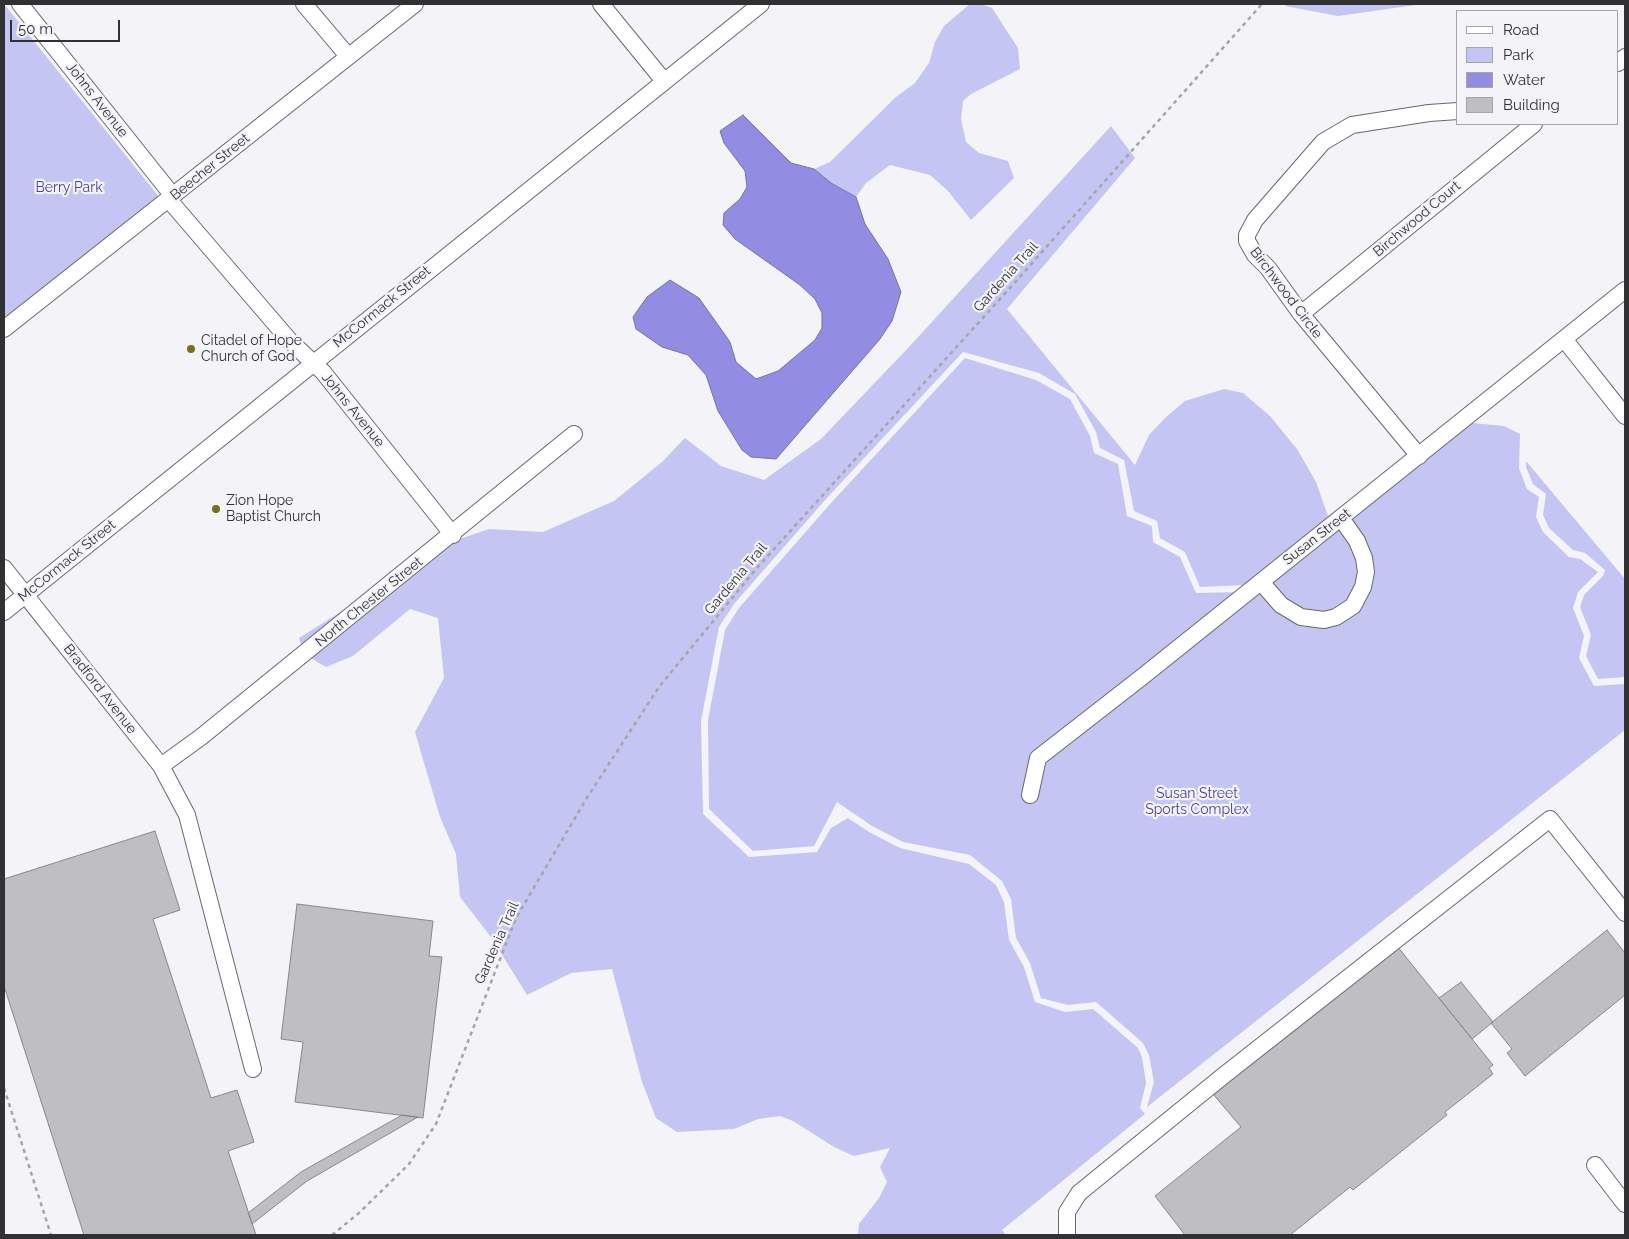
<!DOCTYPE html>
<html>
<head>
<meta charset="utf-8">
<style>
  body { margin:0 }
  #map { position:relative; width:1629px; height:1239px; overflow:hidden; background:#f3f3f8; font-family:Raleway,sans-serif }
  canvas { display:block }
  .frame { position:absolute; inset:0; border:5px solid #313133; pointer-events:none }
  .legend { position:absolute; left:1456px; top:10px; width:162px; height:115px; box-sizing:border-box; background:#f3f3f8; border:1px solid #a5a5a9; margin:0; padding:6px 9px; list-style:none; font-size:15px; color:#313133 }
  .legend li { display:flex; align-items:center; gap:10px; height:25px }
  .legend b { width:25px; border:1px solid #a5a5a9 }
  .scale { position:absolute; left:10px; top:20px; width:110px; height:22px; box-sizing:border-box; border:2px solid #313133; border-top:0; padding-left:6px; font-size:15px; line-height:18px; white-space:nowrap; color:#313133; -webkit-text-stroke:4px #f3f3f8; paint-order:stroke }
</style>
</head>
<body>
<div id="map">
<canvas width="1629" height="1239"></canvas>
<div class="frame"></div>
<ul class="legend">
<li><b style="height:6px;background:#fff"></b>Road</li>
<li><b style="height:14px;background:#c5c5f3"></b>Park</li>
<li><b style="height:14px;background:#928de3"></b>Water</li>
<li><b style="height:14px;background:#bebec3"></b>Building</li>
</ul>
<div class="scale">50 m</div>
</div>
<script>
const context = document.querySelector('canvas').getContext('2d');
context.lineJoin = 'round';
function fillPath(path, color) {
  context.fillStyle = color;
  context.fill(path, 'evenodd');
}
function shape(rows) {
  const path = new Path2D();
  for (const r of rows) {
    path.moveTo(r[0], r[1]);
    for (let i = 2; i < r.length; i += 2) path.lineTo(r[i], r[i + 1]);
  }
  return path;
}
function trace(path, color, width, dash) {
  context.strokeStyle = color;
  context.lineWidth = width;
  context.lineCap = dash ? 'butt' : 'round';
  context.setLineDash(dash || []);
  context.stroke(path);
}
function drawText(font, color, halo, rows, align = 'center') {
  context.font = font + ' Raleway,sans-serif';
  context.lineWidth = 4.5;
  context.setLineDash([]);
  context.textBaseline = 'middle';
  context.strokeStyle = halo;
  context.fillStyle = color;
  for (const [text, x, y, turn = 0] of rows) {
    context.save();
    context.translate(x, y);
    context.rotate((+turn || 0) * Math.PI / 180);
    context.textAlign = isNaN(turn) ? turn : align;
    if (halo) context.strokeText(text, 0, 0);
    context.fillText(text, 0, 0);
    context.restore();
  }
}
const green = shape([
  [4,4,160,198,4,324],
  [970,4,981,4,992,8,1018,48,1020,69,971,94,963,101,961,119,966,142,979,153,1008,161,1014,178,971,220,948,191,930,175,890,165,866,183,856,197,831,183,814,169,830,162,896,97,915,83,929,63,935,42,944,26],
  [1287,4,1423,4,1338,16,1285,6],
  [1111,126,1135,158,1007,309,1135,465,1149,435,1166,417,1185,401,1224,389,1243,393,1270,416,1297,449,1316,482,1328,516,1397,465,1246,585,1200,587,1185,552,1160,538,1157,521,1134,511,1124,460,1100,448,1096,432,1075,394,1039,373,963,352,826,499,734,604,719,627,701,721,703,814,749,857,817,852,831,828,848,818,869,832,900,848,969,864,996,885,1004,902,1009,940,1024,967,1035,1002,1065,1012,1093,1009,1138,1048,1142,1057,1146,1083,1140,1108,1145,1114,1002,1230,1006,1235,858,1235,859,1224,879,1198,887,1182,880,1167,890,1148,854,1156,834,1147,793,1121,780,1116,758,1119,734,1129,677,1132,656,1118,642,1082,612,969,571,973,527,995,491,937,460,897,456,854,440,817,415,732,444,678,438,618,410,609,353,656,326,667,304,654,299,638,454,541,489,529,543,532,614,501,662,462,685,438,721,466,764,480,821,439,909,347],
  [965,358,1036,380,1070,399,1090,436,1094,453,1118,464,1127,516,1152,526,1153,542,1180,557,1196,593,1248,592,1462,422,1504,426,1520,434,1519,468,1527,489,1539,497,1536,517,1543,532,1569,557,1580,559,1598,572,1578,592,1573,608,1584,636,1579,658,1594,686,1625,684,1625,730,1147,1107,1154,1082,1149,1055,1143,1043,1096,1002,1068,1005,1041,998,1030,963,1016,938,1011,899,1002,881,970,855,903,842,872,826,837,802,814,846,753,851,709,809,708,720,725,630,739,608,831,503],
  [1526,461,1625,579,1625,677,1598,679,1586,656,1591,635,1580,607,1584,595,1603,576,1605,570,1585,553,1573,550,1549,528,1543,515,1546,494,1533,484,1526,467]
]);
const water = shape([
  [743,115,791,163,814,169,831,183,856,197,865,224,888,259,901,292,892,321,880,339,776,459,751,457,742,450,718,411,706,375,688,355,662,347,636,329,633,317,647,297,670,280,699,298,730,342,736,362,756,379,778,371,815,340,822,328,822,313,815,299,800,285,735,239,723,225,724,213,740,199,747,187,745,171,724,143,720,131,743,115]
]);
const building = shape([
  [155,831,180,910,153,919,211,1098,237,1090,254,1142,228,1151,256,1235,84,1235,4,986,4,879,155,831],
  [297,904,433,921,429,956,442,957,423,1118,295,1102,303,1042,281,1039,297,904],
  [1607,930,1625,953,1625,995,1525,1076,1507,1053,1512,1049,1491,1023,1607,930],
  [1397,946,1493,1065,1489,1068,1493,1074,1445,1112,1447,1115,1353,1190,1350,1187,1290,1235,1185,1235,1155,1196,1241,1127,1213,1094,1397,946],
  [1461,982,1493,1022,1472,1039,1439,998,1461,982],
  [402,1115,418,1117,307,1181,252,1224,248,1213,301,1172,402,1115]
]);
const path = shape([
  [4,1088,51,1235],
  [332,1235,359,1213,409,1164,436,1124,516,918,588,796,659,687,756,569,1018,279,1262,4]
]);
const minor = shape([
  [20,4,173,196],
  [304,4,348,56],
  [601,4,664,81],
  [1618,63,1625,57],
  [169,200,290,341,323,372,453,535],
  [1301,314,1534,124],
  [4,329,415,4],
  [1564,339,1625,416],
  [1419,456,1301,314,1268,268,1255,255,1247,241,1247,235,1255,220,1323,142,1352,125,1429,113,1458,111],
  [4,568,161,766,187,815,253,1069],
  [1261,582,1281,605,1301,617,1324,620,1336,617,1353,606,1363,587,1366,572,1364,558,1357,541,1341,518],
  [4,612,761,4],
  [161,766,201,737,574,434],
  [1030,795,1038,758,1142,677,1625,290],
  [1595,1165,1625,1204],
  [1067,1235,1067,1212,1079,1193,1223,1076,1550,819,1625,913]
]);
const markers = [
  [191,349,5,"#777112"],
  [216,509,5,"#777112"]
];
const streetNames = [
  ["Johns Avenue",97,100,52],
  ["Beecher Street",210,167,-39],
  ["Birchwood Court",1417,219,-40],
  ["Gardenia Trail",1006,277,-48],
  ["Birchwood Circle",1286,293,53],
  ["McCormack Street",382,307,-39],
  ["Johns Avenue",353,410,51],
  ["Susan Street",1317,537,-38],
  ["McCormack Street",67,561,-39],
  ["Gardenia Trail",736,579,-50],
  ["North Chester Street",369,602,-39],
  ["Bradford Avenue",100,689,52],
  ["Gardenia Trail",497,943,-66]
];
const parkNames = [
  ["Berry Park",69,188],
  ["Susan Street",1197,794],
  ["Sports Complex",1197,810]
];
const poiNames = [
  ["Citadel of Hope",201,341],
  ["Church of God",201,357],
  ["Zion Hope",226,501],
  ["Baptist Church",226,517]
];
fillPath(green, '#c5c5f3');
fillPath(water, '#928de3');
trace(water, '#7571ae', 1);
fillPath(building, '#bebec3');
trace(building, '#88888c', 1);
trace(minor, '#68686c', 18);
trace(path, '#a5a5a9', 2.5, [4, 4]);
trace(minor, '#fff', 16);
for (const [x, y, r, color] of markers) {
  const dot = new Path2D();
  dot.arc(x, y, r, 0, 2 * Math.PI);
  context.fillStyle = color;
  context.fill(dot);
  trace(dot, '#f3f3f8', 2);
}
drawText('14px', '#313133', '#f3f3f8', streetNames);
drawText('14px', '#4d3da2', '#f3f3f8', parkNames);
drawText('14px', '#313133', '#f3f3f8', poiNames, 'left');
</script>
</body>
</html>
